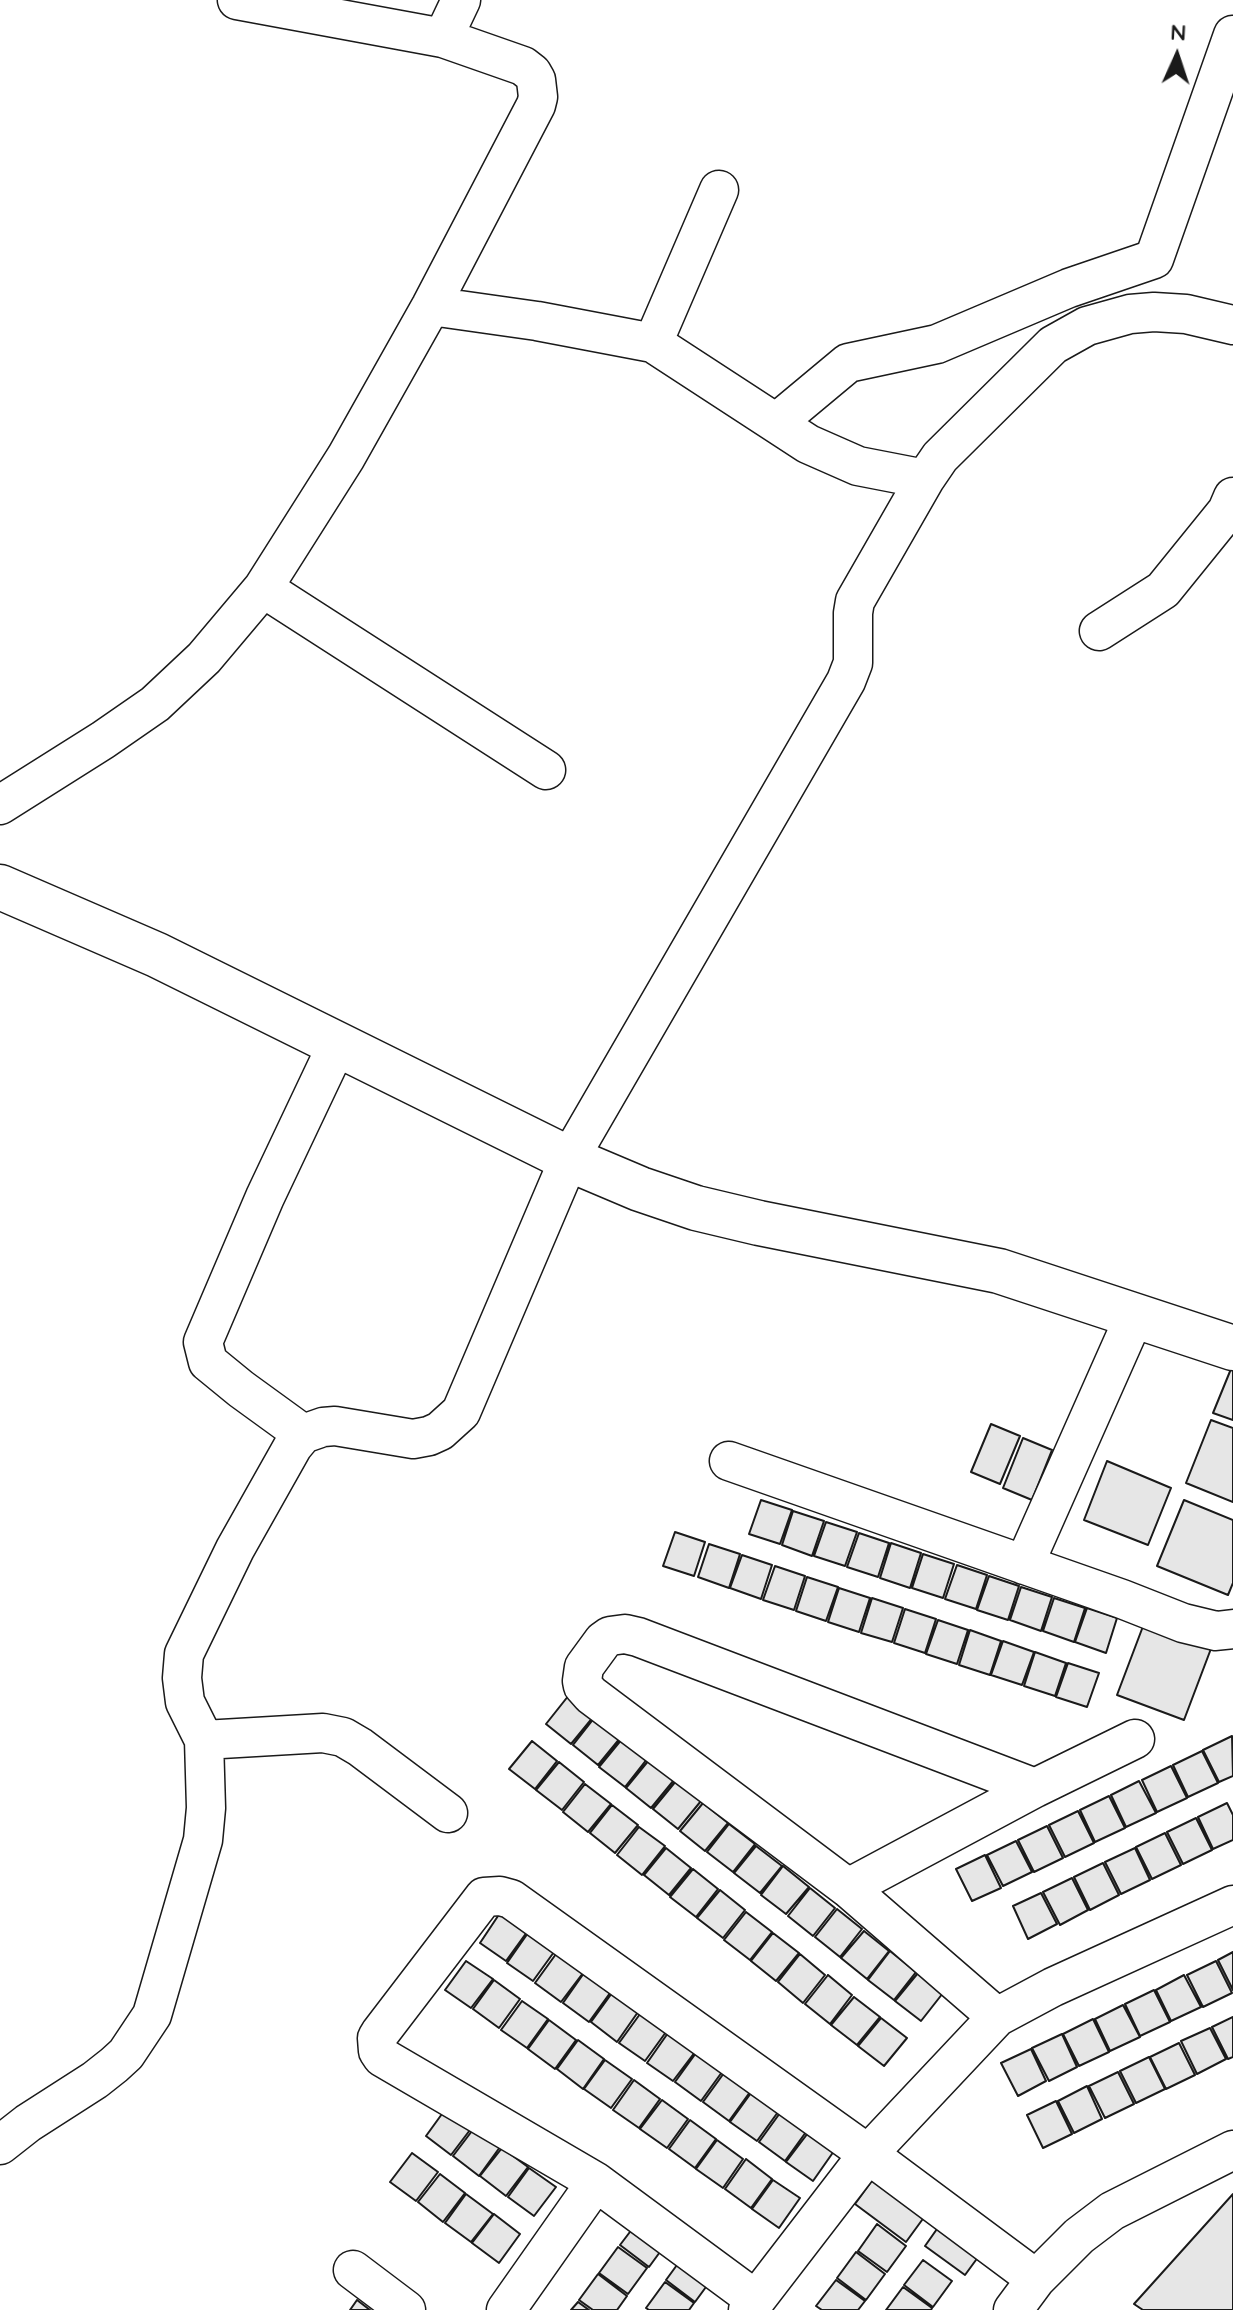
<!DOCTYPE html>
<html>
<head>
<meta charset="utf-8">
<style>
  body { margin:0 }
  #map { position:relative; width:1233px; height:2310px; overflow:hidden; background:#fff; font-family:Quicksand,sans-serif }
  canvas { display:block }
  .north { position:absolute; left:1137px; top:16px; width:80px; height:80px; -webkit-text-stroke:6px #fff; paint-order:stroke; rotate:3deg; font-size:22px; font-weight:700; line-height:32px; text-align:center; color:#1a1a1a }
  .north::after { content:''; display:block; margin:auto; width:28px; height:36px; background:#1a1a1a; clip-path:polygon(50% 0,100% 100%,50% 72%,0 100%) }
</style>
</head>
<body>
<div id="map">
<canvas width="1233" height="2310"></canvas>
<div class="north">N</div>
</div>
<script>
const context = document.querySelector('canvas').getContext('2d');
context.lineJoin = 'round';
function fillPath(path, color) {
  context.fillStyle = color;
  context.fill(path, 'evenodd');
}
function shape(rows) {
  const path = new Path2D();
  for (const r of rows) {
    path.moveTo(r[0], r[1]);
    for (let i = 2; i < r.length; i += 2) path.lineTo(r[i], r[i + 1]);
  }
  return path;
}
function trace(path, color, width, dash) {
  context.strokeStyle = color;
  context.lineWidth = width;
  context.lineCap = dash ? 'butt' : 'round';
  context.setLineDash(dash || []);
  context.stroke(path);
}
const building = shape([
  [1233,1364,1233,1420,1213,1413,1233,1364],
  [1211,1420,1233,1428,1233,1502,1186,1483,1211,1420],
  [991,1424,1020,1436,1000,1484,971,1472,991,1424],
  [1023,1438,1052,1450,1032,1500,1003,1488,1023,1438],
  [1107,1461,1171,1488,1148,1545,1084,1520,1107,1461],
  [761,1500,792,1510,780,1544,749,1534,761,1500],
  [1184,1500,1233,1520,1233,1583,1228,1595,1157,1566,1184,1500],
  [793,1511,824,1521,812,1556,782,1545,793,1511],
  [826,1522,857,1532,845,1566,814,1556,826,1522],
  [675,1532,705,1542,694,1576,663,1566,675,1532],
  [859,1533,889,1543,878,1577,847,1567,859,1533],
  [891,1543,921,1553,910,1588,880,1578,891,1543],
  [709,1544,740,1554,729,1588,698,1577,709,1544],
  [923,1554,954,1564,943,1598,912,1588,923,1554],
  [742,1555,772,1565,761,1599,730,1588,742,1555],
  [957,1565,987,1575,976,1609,945,1599,957,1565],
  [775,1566,805,1576,794,1610,763,1600,775,1566],
  [989,1576,1019,1586,1008,1620,977,1610,989,1576],
  [807,1577,838,1587,826,1621,796,1611,807,1577],
  [1021,1587,1052,1597,1041,1631,1010,1620,1021,1587],
  [839,1588,870,1598,859,1632,828,1622,839,1588],
  [872,1598,903,1608,892,1642,861,1633,872,1598],
  [1054,1598,1085,1608,1074,1642,1043,1631,1054,1598],
  [1087,1608,1117,1618,1106,1653,1075,1642,1087,1608],
  [905,1609,936,1619,925,1653,894,1643,905,1609],
  [938,1620,968,1630,957,1664,926,1654,938,1620],
  [1145,1621,1212,1646,1184,1720,1117,1695,1145,1621],
  [970,1630,1001,1641,990,1675,959,1665,970,1630],
  [1003,1641,1034,1652,1022,1685,991,1675,1003,1641],
  [1035,1652,1066,1663,1055,1696,1024,1686,1035,1652],
  [1068,1663,1099,1673,1087,1707,1056,1697,1068,1663],
  [569,1695,594,1716,571,1744,546,1724,569,1695],
  [595,1717,621,1737,598,1765,573,1745,595,1717],
  [1232,1736,1233,1776,1219,1782,1203,1750,1232,1736],
  [622,1739,647,1759,625,1787,599,1767,622,1739],
  [532,1741,557,1761,535,1789,509,1769,532,1741],
  [1202,1751,1218,1783,1188,1797,1173,1765,1202,1751],
  [649,1760,674,1780,651,1808,626,1788,649,1760],
  [559,1762,584,1782,562,1810,536,1790,559,1762],
  [1171,1766,1187,1798,1157,1812,1142,1780,1171,1766],
  [676,1781,701,1801,678,1829,653,1809,676,1781],
  [1139,1781,1156,1813,1126,1827,1111,1795,1139,1781],
  [585,1784,611,1804,588,1832,563,1812,585,1784],
  [1109,1796,1125,1828,1095,1842,1080,1810,1109,1796],
  [703,1803,728,1823,705,1851,680,1831,703,1803],
  [1227,1803,1233,1815,1233,1840,1213,1849,1198,1817,1227,1803],
  [612,1805,638,1825,615,1853,590,1833,612,1805],
  [1078,1811,1094,1843,1065,1857,1049,1825,1078,1811],
  [1196,1818,1212,1850,1183,1864,1167,1832,1196,1818],
  [729,1824,755,1844,733,1872,707,1852,729,1824],
  [1047,1826,1063,1858,1034,1872,1018,1840,1047,1826],
  [639,1827,665,1846,642,1875,617,1855,639,1827],
  [1165,1833,1181,1865,1152,1879,1136,1847,1165,1833],
  [1016,1841,1032,1872,1003,1886,987,1855,1016,1841],
  [756,1846,782,1866,760,1893,734,1873,756,1846],
  [666,1848,691,1868,669,1895,644,1875,666,1848],
  [1135,1848,1150,1880,1121,1894,1105,1862,1135,1848],
  [985,1855,1001,1888,972,1901,956,1869,985,1855],
  [1103,1863,1119,1895,1090,1910,1074,1877,1103,1863],
  [783,1866,809,1887,786,1914,761,1895,783,1866],
  [693,1869,718,1889,696,1917,670,1897,693,1869],
  [1072,1878,1088,1910,1060,1925,1043,1892,1072,1878],
  [810,1888,835,1908,813,1936,788,1916,810,1888],
  [720,1890,745,1910,723,1938,697,1918,720,1890],
  [1041,1893,1057,1924,1028,1939,1013,1906,1041,1893],
  [837,1909,862,1929,840,1957,815,1937,837,1909],
  [746,1912,772,1932,750,1960,724,1940,746,1912],
  [500,1913,527,1932,506,1961,480,1943,500,1913],
  [864,1931,889,1951,867,1979,841,1958,864,1931],
  [528,1933,554,1952,533,1981,507,1963,528,1933],
  [773,1933,799,1953,776,1981,751,1961,773,1933],
  [890,1951,916,1972,894,2000,868,1980,890,1951],
  [1233,1952,1233,1990,1218,1960,1233,1952],
  [556,1954,583,1973,561,2002,535,1983,556,1954],
  [800,1954,825,1975,803,2003,778,1982,800,1954],
  [466,1961,493,1979,471,2008,445,1990,466,1961],
  [1216,1961,1232,1993,1203,2007,1187,1975,1216,1961],
  [584,1973,610,1993,589,2022,563,2003,584,1973],
  [918,1973,943,1993,921,2021,895,2001,918,1973],
  [828,1975,852,1995,830,2024,805,2004,828,1975],
  [1184,1975,1201,2007,1171,2021,1156,1990,1184,1975],
  [494,1980,520,1999,499,2028,473,2009,494,1980],
  [1154,1990,1170,2022,1140,2036,1125,2004,1154,1990],
  [612,1993,638,2012,617,2042,591,2022,612,1993],
  [854,1997,880,2017,857,2045,831,2025,854,1997],
  [522,2001,548,2019,527,2048,501,2030,522,2001],
  [1123,2005,1140,2037,1110,2051,1095,2019,1123,2005],
  [640,2014,666,2032,645,2061,619,2043,640,2014],
  [1233,2017,1233,2057,1228,2059,1212,2027,1233,2017],
  [881,2018,907,2038,884,2066,858,2046,881,2018],
  [1093,2019,1109,2052,1079,2066,1063,2034,1093,2019],
  [549,2020,576,2040,555,2069,528,2049,549,2020],
  [1210,2028,1226,2059,1197,2074,1181,2041,1210,2028],
  [668,2033,695,2052,673,2081,647,2063,668,2033],
  [1062,2034,1077,2067,1049,2081,1032,2048,1062,2034],
  [578,2040,604,2059,583,2089,557,2069,578,2040],
  [1179,2043,1195,2075,1166,2089,1150,2057,1179,2043],
  [1031,2049,1046,2081,1018,2096,1001,2063,1031,2049],
  [696,2053,722,2072,701,2101,675,2082,696,2053],
  [1149,2057,1165,2089,1136,2103,1120,2071,1149,2057],
  [605,2060,632,2079,611,2108,584,2089,605,2060],
  [1118,2072,1134,2104,1105,2118,1089,2086,1118,2072],
  [724,2073,750,2092,729,2121,703,2102,724,2073],
  [634,2080,660,2099,639,2128,613,2110,634,2080],
  [1087,2086,1102,2119,1074,2133,1058,2101,1087,2086],
  [751,2093,778,2112,757,2141,730,2122,751,2093],
  [662,2100,688,2119,667,2148,640,2129,662,2100],
  [1056,2101,1072,2134,1043,2148,1027,2115,1056,2101],
  [447,2107,473,2126,451,2155,426,2136,447,2107],
  [780,2113,806,2132,785,2161,759,2142,780,2113],
  [690,2120,716,2139,695,2168,669,2149,690,2120],
  [475,2127,500,2147,479,2176,453,2156,475,2127],
  [808,2133,834,2151,813,2181,786,2162,808,2133],
  [717,2140,743,2159,723,2188,696,2169,717,2140],
  [502,2148,528,2167,506,2196,480,2176,502,2148],
  [412,2153,438,2172,416,2201,390,2182,412,2153],
  [746,2159,772,2179,751,2208,725,2189,746,2159],
  [882,2167,933,2205,906,2242,855,2204,882,2167],
  [529,2168,556,2187,534,2216,508,2197,529,2168],
  [440,2174,465,2193,443,2222,418,2202,440,2174],
  [773,2180,800,2198,779,2228,752,2209,773,2180],
  [466,2194,493,2214,471,2242,445,2223,466,2194],
  [1233,2194,1233,2310,1143,2310,1134,2304,1233,2194],
  [494,2214,520,2234,499,2263,472,2243,494,2214],
  [944,2219,984,2249,965,2275,925,2246,944,2219],
  [639,2220,668,2241,649,2267,620,2245,639,2220],
  [877,2224,906,2246,887,2272,858,2251,877,2224],
  [618,2247,647,2268,628,2294,599,2273,618,2247],
  [856,2252,885,2274,866,2300,837,2278,856,2252],
  [685,2254,714,2276,695,2302,666,2280,685,2254],
  [923,2260,952,2281,933,2307,904,2285,923,2260],
  [598,2274,627,2296,617,2310,593,2310,579,2300,598,2274],
  [836,2280,865,2301,858,2310,822,2310,816,2306,836,2280],
  [665,2282,694,2303,689,2310,649,2310,646,2308,665,2282],
  [903,2287,932,2308,931,2310,886,2310,903,2287],
  [357,2300,370,2310,350,2310,357,2300],
  [578,2302,589,2310,571,2310,578,2302]
]);
const street = shape([
  [443,38,461,0],
  [431,306,537,321,653,343,808,444,858,466,925,479,940,457,1053,345,1087,326,1130,314,1154,312,1186,314,1233,325],
  [653,343,719,190],
  [776,423,848,363,937,344,1069,288,1154,259,1233,35],
  [263,588,546,770],
  [1099,631,1163,590,1227,511,1233,497],
  [0,805,103,740,155,704,204,658,263,588,346,457,431,306,536,105,538,97,536,80,532,73,523,66,443,38,237,0],
  [303,1434,241,1389,208,1362,203,1342,265,1197,337,1045],
  [729,1461,1122,1599,1183,1623,1216,1631,1233,1629],
  [1024,1565,1135,1315],
  [204,1740,323,1733,343,1737,360,1747,448,1813],
  [848,1888,1035,1788,1135,1739],
  [997,2017,1053,1987,1233,1905],
  [0,2145,28,2123,95,2080,114,2065,126,2054,152,2015,203,1840,206,1808,204,1740,185,1702,182,1678,184,1654,235,1549,293,1446,303,1434,323,1427,335,1426,413,1439,429,1436,440,1431,461,1412,569,1159,846,681,853,663,853,613,855,601,925,479],
  [596,2182,382,2057,378,2051,377,2038,380,2033,484,1897,500,1896,511,1899,868,2154,1036,2279],
  [353,2270,406,2310],
  [506,2310,596,2182,756,2300],
  [748,2310,868,2154,997,2017,848,1888,591,1695,583,1686,582,1681,584,1667,603,1641,610,1636,625,1634,638,1637,1035,1788],
  [1013,2310,1036,2279,1079,2236,1112,2211,1233,2150]
]);
const secondary = shape([
  [0,887,157,955,569,1159,640,1189,696,1208,759,1223,999,1271,1233,1348]
]);
fillPath(building, '#e6e6e6');
trace(building, '#1a1a1a', 2);
trace(street, '#1a1a1a', 41);
trace(secondary, '#1a1a1a', 47);
trace(street, '#fff', 38);
trace(secondary, '#fff', 44);
</script>
</body>
</html>
